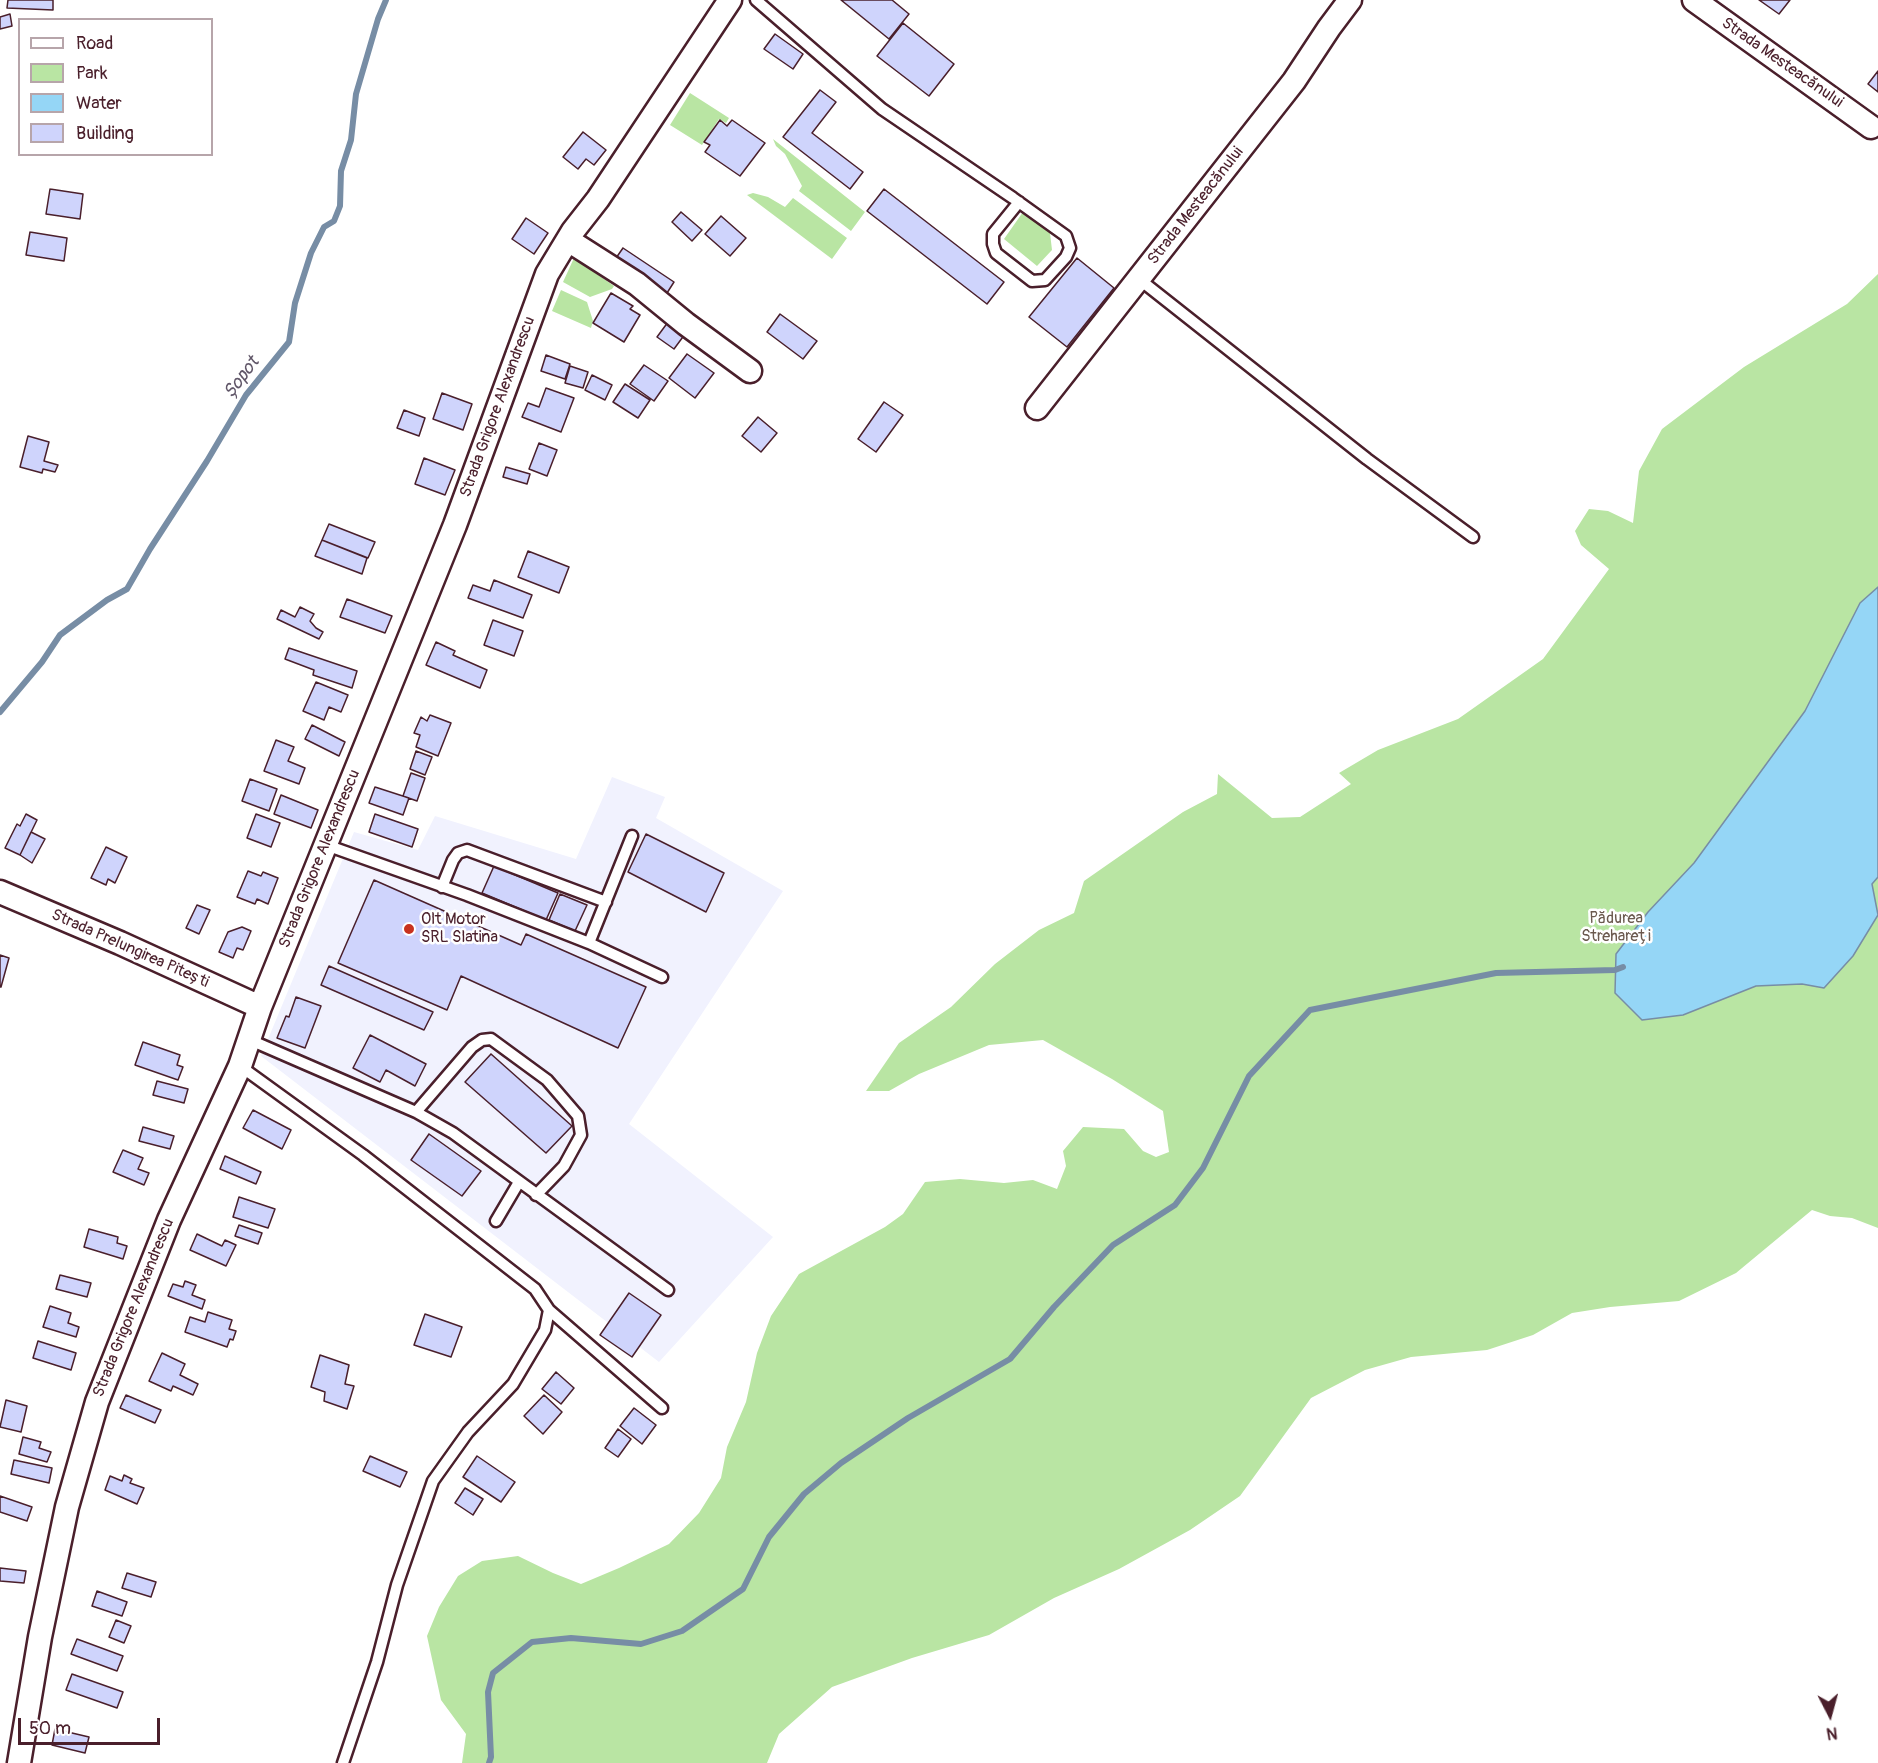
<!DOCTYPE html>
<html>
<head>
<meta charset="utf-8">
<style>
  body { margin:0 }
  #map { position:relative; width:1878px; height:1763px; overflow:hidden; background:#fff; font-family:Pangolin,sans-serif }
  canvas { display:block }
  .legend { position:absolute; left:18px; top:18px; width:195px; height:138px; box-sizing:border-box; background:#fff; border:2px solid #b7a5aa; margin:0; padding:8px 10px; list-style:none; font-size:18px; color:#4a1f2b }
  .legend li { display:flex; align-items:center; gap:12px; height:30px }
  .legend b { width:30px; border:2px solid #b7a5aa }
  .north { position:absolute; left:1800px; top:1685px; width:60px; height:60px; -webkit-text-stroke:4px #fff; paint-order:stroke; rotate:174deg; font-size:16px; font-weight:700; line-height:24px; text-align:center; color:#4a1f2b }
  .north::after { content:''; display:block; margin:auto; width:21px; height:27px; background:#4a1f2b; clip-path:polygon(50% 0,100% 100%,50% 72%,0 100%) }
  .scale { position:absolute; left:18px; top:1718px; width:142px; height:27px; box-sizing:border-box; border:3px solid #4a1f2b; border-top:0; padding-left:8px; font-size:18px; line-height:21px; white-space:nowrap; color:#4a1f2b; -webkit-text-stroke:4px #fff; paint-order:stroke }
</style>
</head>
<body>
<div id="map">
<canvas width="1878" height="1763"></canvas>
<ul class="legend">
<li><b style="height:8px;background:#fff"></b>Road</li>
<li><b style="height:16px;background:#b9e5a3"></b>Park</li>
<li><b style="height:16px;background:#95d6f6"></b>Water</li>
<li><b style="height:16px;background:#cfd4fc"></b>Building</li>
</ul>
<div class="north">N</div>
<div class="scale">50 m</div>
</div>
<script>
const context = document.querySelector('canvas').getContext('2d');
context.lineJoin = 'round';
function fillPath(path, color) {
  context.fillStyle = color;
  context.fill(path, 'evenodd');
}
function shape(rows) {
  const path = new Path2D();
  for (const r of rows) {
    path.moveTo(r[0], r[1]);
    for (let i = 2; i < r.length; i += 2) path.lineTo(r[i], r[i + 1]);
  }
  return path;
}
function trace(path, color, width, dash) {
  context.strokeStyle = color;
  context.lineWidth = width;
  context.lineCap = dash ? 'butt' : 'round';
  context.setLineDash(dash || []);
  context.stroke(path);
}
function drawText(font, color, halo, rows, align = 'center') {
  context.font = font + ' Pangolin,sans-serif';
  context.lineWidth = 5;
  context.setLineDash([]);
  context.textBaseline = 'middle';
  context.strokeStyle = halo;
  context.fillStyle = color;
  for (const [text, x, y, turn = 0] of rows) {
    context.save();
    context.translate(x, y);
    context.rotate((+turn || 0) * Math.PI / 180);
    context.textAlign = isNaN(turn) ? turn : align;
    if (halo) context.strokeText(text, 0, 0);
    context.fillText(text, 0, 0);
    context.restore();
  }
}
const built = shape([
  [612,777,665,797,656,818,783,891,629,1124,773,1237,659,1362,261,1056,354,832,418,850,435,816,576,859]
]);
const green = shape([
  [690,93,729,118,726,123,719,119,702,145,670,125],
  [773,139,865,212,851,231,799,191,802,186,785,154,776,146],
  [753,193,768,197,785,207,793,198,847,238,832,259,747,195],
  [1023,212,1050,233,1052,250,1037,266,1004,239],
  [574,258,614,286,612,289,590,297,563,282],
  [1878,274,1878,1228,1852,1218,1830,1216,1812,1210,1736,1273,1679,1301,1610,1307,1572,1313,1533,1335,1487,1350,1411,1357,1365,1370,1311,1398,1240,1496,1190,1530,1119,1569,1054,1598,989,1635,912,1658,832,1687,779,1734,767,1763,462,1763,466,1734,441,1700,427,1636,439,1607,458,1576,482,1561,518,1556,553,1573,581,1584,619,1568,669,1544,699,1513,721,1478,727,1447,746,1402,757,1353,771,1316,799,1274,885,1227,903,1214,925,1182,960,1179,1004,1183,1033,1180,1057,1189,1066,1166,1063,1151,1083,1127,1124,1129,1143,1151,1156,1157,1169,1152,1163,1111,1112,1079,1043,1040,989,1045,919,1074,889,1091,866,1091,899,1043,951,1007,995,964,1039,930,1074,913,1084,881,1183,812,1217,794,1218,774,1272,818,1300,817,1351,784,1339,773,1378,750,1458,719,1543,659,1609,569,1581,545,1575,531,1589,509,1608,511,1633,523,1639,471,1662,429,1744,367,1847,304],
  [561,290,587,302,593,321,591,328,552,311]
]);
const water = shape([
  [1878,587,1878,877,1872,884,1878,915,1853,956,1824,988,1802,984,1756,986,1683,1015,1642,1020,1615,993,1616,954,1648,912,1694,863,1805,711,1860,603,1878,587]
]);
const stream = shape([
  [0,712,42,662,60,635,107,600,127,589,150,549,207,461,246,395,289,342,295,303,311,253,324,227,334,221,340,206,341,171,351,140,356,94,378,19,386,0],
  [489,1763,491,1757,488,1692,493,1673,532,1642,571,1638,641,1644,682,1631,743,1589,769,1537,804,1494,841,1463,908,1418,1010,1359,1054,1307,1113,1245,1175,1205,1203,1168,1249,1076,1310,1010,1496,973,1615,970,1623,967]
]);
const building = shape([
  [8,0,53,0,53,10,7,8,8,0],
  [841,0,892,0,909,14,889,39,841,0],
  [1759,0,1790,0,1779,14,1759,0],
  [10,14,12,26,0,29,0,17,10,14],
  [903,23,954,64,929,96,877,56,903,23],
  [775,34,803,54,793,69,764,49,775,34],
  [1878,71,1878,92,1868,84,1878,71],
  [820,90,836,102,812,133,863,172,850,189,783,137,820,90],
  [720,120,727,126,732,120,765,143,740,176,705,152,710,145,704,142,720,120],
  [583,132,606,150,594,165,586,159,578,169,563,157,583,132],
  [50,189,83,194,80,219,46,214,50,189],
  [884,189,1004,282,987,304,867,211,884,189],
  [681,212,702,230,692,241,672,222,681,212],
  [721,216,746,238,730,256,705,234,721,216],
  [526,218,548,233,534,254,512,239,526,218],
  [30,232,67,238,64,261,26,255,30,232],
  [623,248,674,282,667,293,616,258,623,248],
  [1077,258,1114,288,1067,347,1029,317,1077,258],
  [611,293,633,306,630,309,640,315,624,342,593,323,611,293],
  [780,314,817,341,803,359,767,332,780,314],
  [671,318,688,330,674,349,657,337,671,318],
  [687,354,714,373,695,398,669,378,687,354],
  [546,355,570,364,565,379,541,371,546,355],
  [644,365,668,381,654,401,630,384,644,365],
  [570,366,588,372,583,388,565,383,570,366],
  [592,375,612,385,605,400,585,390,592,375],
  [625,384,650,400,638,418,613,402,625,384],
  [546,388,574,398,561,432,522,417,528,403,539,407,546,388],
  [442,393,472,404,463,430,433,419,442,393],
  [884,402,903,415,876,452,858,439,884,402],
  [404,410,425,418,419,436,397,428,404,410],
  [758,417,777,433,761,452,742,436,758,417],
  [28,436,49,442,44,461,58,465,55,472,43,469,42,473,20,467,28,436],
  [539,443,557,450,547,476,529,469,539,443],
  [424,458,455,470,445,495,415,484,424,458],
  [506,467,530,474,527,484,503,477,506,467],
  [329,524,375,542,368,558,322,540,329,524],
  [322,540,367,558,362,574,315,556,322,540],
  [528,551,569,567,559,593,518,577,528,551],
  [494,580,532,595,523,618,468,598,473,585,490,591,494,580],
  [347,599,392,616,385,633,340,617,347,599],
  [300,607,314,614,310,621,316,628,323,632,319,639,277,619,281,610,295,617,300,607],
  [493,620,523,631,514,656,484,645,493,620],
  [436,642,455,651,453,655,487,670,480,688,426,665,436,642],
  [289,648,357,671,352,688,313,675,314,670,285,659,289,648],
  [316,682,348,695,341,712,329,707,324,720,303,711,316,682],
  [430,715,451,723,438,756,416,747,420,735,414,733,421,717,427,721,430,715],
  [312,725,345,742,339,756,305,739,312,725],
  [276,740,294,747,288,761,305,768,299,784,264,771,276,740],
  [416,751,432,757,425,775,410,769,416,751],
  [411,773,425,778,417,801,403,796,411,773],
  [250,779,277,789,269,811,242,801,250,779],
  [375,787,409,798,403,815,369,803,375,787],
  [281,795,318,810,311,828,274,814,281,795],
  [26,814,37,820,20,855,5,848,17,824,20,826,26,814],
  [256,814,280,823,271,847,247,838,256,814],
  [375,814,418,829,412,847,369,832,375,814],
  [31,832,45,839,32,863,20,855,31,832],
  [646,834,724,873,706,912,628,872,646,834],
  [106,847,127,857,115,883,108,879,106,885,91,878,106,847],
  [494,866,558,893,546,920,482,893,494,866],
  [248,871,261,876,263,872,278,878,268,904,257,899,255,904,237,897,248,871],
  [374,880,521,945,526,934,646,987,618,1048,461,976,447,1010,338,963,374,880],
  [560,894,587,905,575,931,549,920,560,894],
  [197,905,210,910,199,934,186,928,197,905],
  [242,927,251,931,243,950,237,948,233,958,219,952,228,932,242,927],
  [0,955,9,958,1,987,0,987,0,955],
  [329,966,433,1012,424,1030,321,985,329,966],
  [296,997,321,1006,305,1048,277,1038,286,1016,289,1017,296,997],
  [370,1035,426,1064,415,1086,386,1070,380,1082,353,1068,370,1035],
  [143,1042,180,1055,177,1065,183,1067,178,1080,135,1065,143,1042],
  [491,1054,572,1126,546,1153,465,1082,491,1054],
  [157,1081,188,1089,184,1103,153,1095,157,1081],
  [253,1110,291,1130,282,1149,243,1128,253,1110],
  [143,1127,174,1136,170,1149,139,1141,143,1127],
  [429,1134,481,1171,462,1196,411,1160,429,1134],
  [123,1150,143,1158,138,1169,149,1173,144,1185,113,1172,123,1150],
  [225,1156,261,1172,256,1184,220,1169,225,1156],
  [239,1197,275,1209,268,1228,233,1217,239,1197],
  [239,1225,262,1233,258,1244,235,1236,239,1225],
  [89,1229,118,1237,117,1243,127,1246,123,1259,84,1247,89,1229],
  [197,1234,222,1246,225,1240,236,1245,226,1266,190,1250,197,1234],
  [60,1275,91,1283,87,1297,56,1289,60,1275],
  [185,1281,196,1285,192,1295,205,1300,202,1309,168,1296,173,1284,183,1287,185,1281],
  [629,1293,661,1315,632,1357,600,1335,629,1293],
  [50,1306,71,1313,68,1323,79,1327,76,1337,43,1327,50,1306],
  [208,1312,232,1320,229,1329,236,1331,233,1340,230,1339,227,1347,185,1332,190,1317,205,1322,208,1312],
  [425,1314,462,1327,451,1357,414,1345,425,1314],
  [38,1341,76,1353,71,1370,33,1358,38,1341],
  [162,1353,185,1364,180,1375,198,1384,193,1395,173,1386,171,1391,149,1381,162,1353],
  [320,1355,349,1365,345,1384,354,1386,347,1409,324,1401,325,1392,311,1387,320,1355],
  [556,1372,574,1388,561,1404,542,1389,556,1372],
  [126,1395,161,1410,155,1423,120,1408,126,1395],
  [544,1395,562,1412,543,1434,524,1416,544,1395],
  [6,1400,27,1406,21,1432,0,1427,6,1400],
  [634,1408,656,1425,642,1444,620,1426,634,1408],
  [618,1429,631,1439,618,1457,605,1448,618,1429],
  [23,1437,41,1442,39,1448,51,1452,47,1462,19,1454,23,1437],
  [370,1456,407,1472,400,1487,363,1471,370,1456],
  [477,1456,515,1482,501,1502,463,1477,477,1456],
  [14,1460,52,1468,49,1483,11,1474,14,1460],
  [124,1475,132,1479,130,1483,144,1488,137,1504,105,1490,110,1476,122,1481,124,1475],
  [465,1488,483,1499,473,1515,455,1503,465,1488],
  [0,1496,32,1507,27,1521,0,1512,0,1496],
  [0,1568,26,1571,24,1583,0,1581,0,1568],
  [127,1573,156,1582,151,1597,122,1588,127,1573],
  [97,1591,127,1602,122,1616,92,1606,97,1591],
  [116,1620,131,1626,124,1643,109,1637,116,1620],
  [77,1639,123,1656,117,1671,71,1654,77,1639],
  [72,1674,123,1692,117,1708,66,1690,72,1674],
  [55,1729,89,1737,85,1753,52,1745,55,1729]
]);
const lane = shape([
  [756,0,882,109,1013,198,1066,236,1070,248,1066,257,1045,280,1032,281,996,253,993,244,993,234,1019,202],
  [1139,279,1367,459,1473,537],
  [326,845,467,895,589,943,662,977],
  [442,887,453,860,458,853,467,850,606,902],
  [589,943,632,836],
  [250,1040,416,1112,453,1133,668,1290],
  [240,1066,363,1155,535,1289,549,1310,545,1330,513,1384,468,1432,433,1481,397,1585,377,1662,343,1763],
  [416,1112,472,1047,482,1040,491,1039,547,1080,578,1116,581,1135,564,1166,536,1195],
  [496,1221,519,1182],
  [549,1310,662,1408]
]);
const street = shape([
  [1694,0,1871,127],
  [568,240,637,284,686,324,750,371],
  [1037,408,1294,81,1329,28,1350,0],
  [0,892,120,943,260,1007],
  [19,1763,40,1637,67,1507,97,1402,169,1220,240,1066,260,1007,455,525,547,274,573,231,598,199,730,0]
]);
const markers = [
  [409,929,6,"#c8321e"]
];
const streetNames = [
  ["Strada Mesteacănului",1782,63,35],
  ["Strada Mesteacănului",1196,206,-52],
  ["Strada Grigore Alexandrescu",498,407,-70],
  ["Strada Grigore Alexandrescu",320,859,-68],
  ["Strada Prelungirea Pitești",130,949,24],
  ["Strada Grigore Alexandrescu",134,1308,-68]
];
const parkNames = [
  ["Pădurea",1616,919],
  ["Strehareți",1616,937]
];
const poiNames = [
  ["Olt Motor",421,920],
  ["SRL Slatina",421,938]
];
const waterNames = [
  ["Șopot",242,378,-53]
];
fillPath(built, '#f1f2fe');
fillPath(green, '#b9e5a3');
fillPath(water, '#95d6f6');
trace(water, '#778da5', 1.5);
trace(stream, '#778da5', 6);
fillPath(building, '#cfd4fc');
trace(building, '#4a1f2b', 1.5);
trace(lane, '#4a1f2b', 15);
trace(street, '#4a1f2b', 27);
trace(lane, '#fff', 10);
trace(street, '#fff', 22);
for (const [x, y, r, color] of markers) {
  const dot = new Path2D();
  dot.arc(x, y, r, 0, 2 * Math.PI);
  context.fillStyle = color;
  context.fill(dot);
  trace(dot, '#fff', 2);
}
drawText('16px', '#4a1f2b', '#fff', streetNames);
drawText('16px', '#6b5a4f', '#fff', parkNames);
drawText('16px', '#4a1f2b', '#fff', poiNames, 'left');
drawText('italic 18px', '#605668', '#fff', waterNames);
</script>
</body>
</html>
